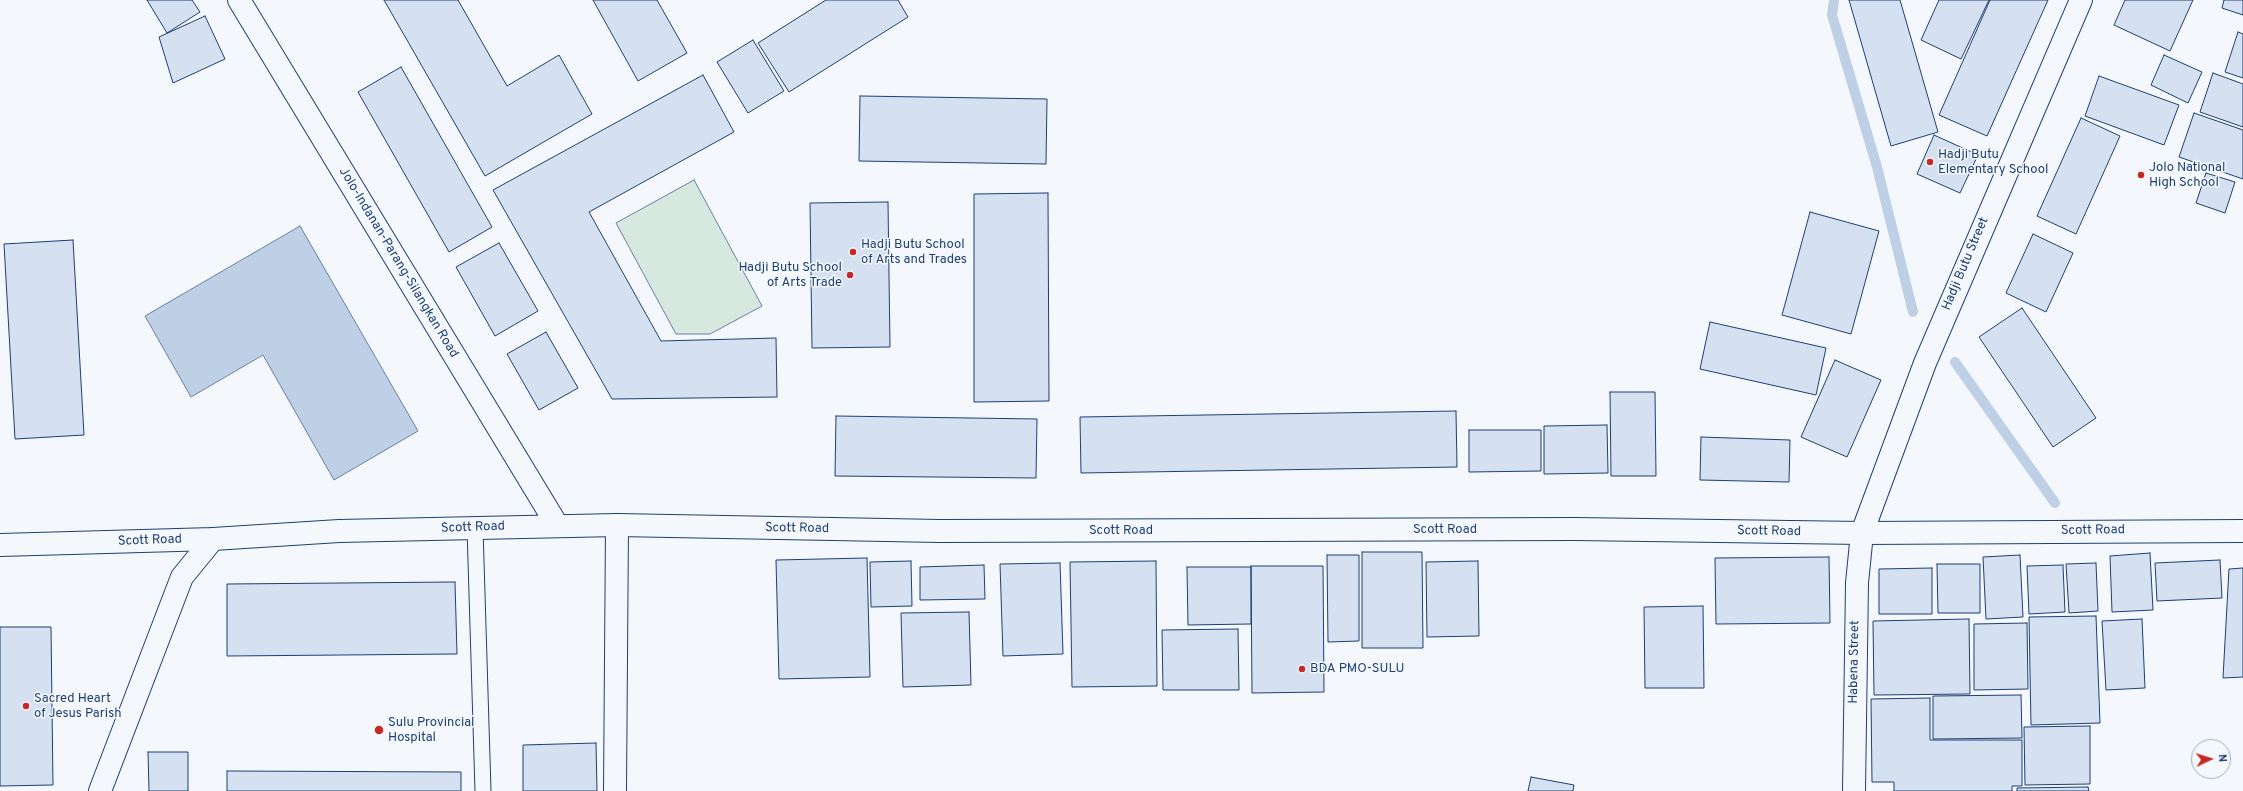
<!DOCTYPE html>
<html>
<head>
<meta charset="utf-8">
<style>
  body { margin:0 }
  #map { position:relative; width:2243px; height:791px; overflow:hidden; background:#f4f7fb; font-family:Overpass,sans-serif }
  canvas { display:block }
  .north { position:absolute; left:2191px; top:739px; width:40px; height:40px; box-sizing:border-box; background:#f4f7fb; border:1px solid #9eadc5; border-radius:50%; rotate:86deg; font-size:11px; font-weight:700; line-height:16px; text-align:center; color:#1d3f73 }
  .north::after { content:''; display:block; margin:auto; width:14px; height:18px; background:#c62828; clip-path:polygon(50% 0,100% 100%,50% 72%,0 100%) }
</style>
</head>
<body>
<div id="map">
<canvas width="2243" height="791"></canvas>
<div class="north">N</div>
</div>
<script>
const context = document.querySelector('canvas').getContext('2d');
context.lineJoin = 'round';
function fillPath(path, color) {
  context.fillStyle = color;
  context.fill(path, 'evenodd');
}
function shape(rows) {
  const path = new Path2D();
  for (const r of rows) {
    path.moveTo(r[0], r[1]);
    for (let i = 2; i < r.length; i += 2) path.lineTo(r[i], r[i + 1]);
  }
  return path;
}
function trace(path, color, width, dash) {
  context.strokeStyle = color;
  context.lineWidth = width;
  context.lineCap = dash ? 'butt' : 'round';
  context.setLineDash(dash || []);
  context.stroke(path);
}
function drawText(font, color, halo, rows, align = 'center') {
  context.font = font + ' Overpass,sans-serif';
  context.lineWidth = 3;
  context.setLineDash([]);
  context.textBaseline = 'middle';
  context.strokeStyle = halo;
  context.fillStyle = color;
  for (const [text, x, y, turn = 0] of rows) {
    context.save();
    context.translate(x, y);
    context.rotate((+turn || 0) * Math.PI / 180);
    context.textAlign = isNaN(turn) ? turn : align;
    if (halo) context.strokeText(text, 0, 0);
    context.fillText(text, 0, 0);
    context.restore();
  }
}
const green = shape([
  [694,180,762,306,710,334,676,334,616,223,694,180]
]);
const water = shape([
  [300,226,418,431,334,480,263,355,191,397,145,316,300,226]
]);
const stream = shape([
  [1834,0,1832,15,1877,167,1913,312],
  [1955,362,2055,503]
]);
const building = shape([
  [147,0,192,0,200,12,167,33,147,0],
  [384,0,458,0,507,86,559,55,592,114,485,176,384,0],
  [593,0,657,0,687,53,638,81,593,0],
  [826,0,898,0,908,17,789,92,758,43,826,0],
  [1849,0,1900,0,1938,132,1891,146,1849,0],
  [1939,0,1989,0,1961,59,1921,40,1939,0],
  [1990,0,2048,0,1987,136,1939,115,1990,0],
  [2125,0,2193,0,2170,51,2114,25,2125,0],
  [2224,0,2243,0,2243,15,2222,8,2224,0],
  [205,16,225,59,173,83,159,37,205,16],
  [2238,32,2243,34,2243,78,2225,72,2238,32],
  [753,40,784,91,748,113,717,62,753,40],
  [2164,55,2202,72,2188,103,2151,85,2164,55],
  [401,67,492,227,449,252,358,92,401,67],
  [2213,73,2243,84,2243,127,2200,112,2213,73],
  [703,75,734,132,589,212,661,341,776,338,777,397,612,399,493,190,703,75],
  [2099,76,2179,105,2164,145,2085,116,2099,76],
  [860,96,1047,99,1046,164,859,161,860,96],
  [2194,113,2243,130,2243,179,2179,157,2194,113],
  [2081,118,2120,136,2076,234,2037,216,2081,118],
  [1934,135,1978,155,1960,193,1917,174,1934,135],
  [2206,173,2235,182,2225,213,2196,203,2206,173],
  [1048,193,1049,401,974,402,974,194,1048,193],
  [888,202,890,347,812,348,810,203,888,202],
  [1810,212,1879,231,1851,334,1782,315,1810,212],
  [2033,234,2073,253,2046,312,2006,293,2033,234],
  [73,240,84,435,15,439,4,244,73,240],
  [499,243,538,311,495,336,456,267,499,243],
  [2022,308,2096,418,2053,447,1979,337,2022,308],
  [1710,322,1826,348,1816,395,1700,369,1710,322],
  [546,332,578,388,539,410,507,354,546,332],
  [1835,360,1881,380,1847,457,1801,437,1835,360],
  [1610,392,1655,392,1656,476,1611,476,1610,392],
  [1456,411,1457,467,1081,473,1080,417,1456,411],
  [836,416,1037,419,1036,478,835,476,836,416],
  [1607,425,1608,473,1544,474,1544,426,1607,425],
  [1469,430,1541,430,1541,471,1469,472,1469,430],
  [1701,437,1790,440,1789,482,1700,480,1701,437],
  [1362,552,1422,552,1423,648,1362,648,1362,552],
  [2150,553,2153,610,2112,612,2110,556,2150,553],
  [1327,555,1359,555,1359,641,1328,642,1327,555],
  [2020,555,2023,617,1986,619,1983,557,2020,555],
  [1829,557,1830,623,1716,624,1715,558,1829,557],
  [867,558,870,677,779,679,776,560,867,558],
  [2220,560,2222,598,2157,601,2155,563,2220,560],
  [911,561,912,606,871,607,870,562,911,561],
  [1156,561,1157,686,1072,687,1070,562,1156,561],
  [1478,561,1479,636,1427,637,1426,562,1478,561],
  [1060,563,1063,654,1003,656,1000,564,1060,563],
  [2096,563,2098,611,2069,613,2066,564,2096,563],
  [1937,564,1980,564,1980,613,1938,613,1937,564],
  [984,565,985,599,920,600,920,567,984,565],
  [2063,565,2065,612,2029,614,2027,566,2063,565],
  [1251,566,1323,566,1324,692,1252,693,1251,566],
  [1187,567,1251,567,1251,624,1188,625,1187,567],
  [1932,568,1932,614,1879,614,1879,569,1932,568],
  [2243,568,2243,677,2223,678,2229,569,2243,568],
  [455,582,457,654,227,656,227,584,455,582],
  [1703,606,1704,688,1645,688,1644,607,1703,606],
  [969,612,971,685,903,687,901,613,969,612],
  [2096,616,2100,723,2031,725,2029,617,2096,616],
  [1969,619,1970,694,1874,695,1873,621,1969,619],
  [2142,619,2145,688,2106,690,2102,621,2142,619],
  [2027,623,2028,689,1974,690,1974,624,2027,623],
  [0,627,51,627,53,785,0,786,0,627],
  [1238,629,1239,690,1163,690,1162,630,1238,629],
  [2021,695,2022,738,1933,739,1933,696,2021,695],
  [1930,698,1930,740,2022,740,2022,786,2012,786,2012,791,1894,791,1894,782,1872,782,1871,699,1930,698],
  [2090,726,2090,784,2025,785,2024,727,2090,726],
  [596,743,597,791,523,791,523,745,596,743],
  [148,752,188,752,188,791,149,791,148,752],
  [227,771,461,772,461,791,227,791,227,771],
  [1531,777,1574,785,1573,791,1528,791,1531,777],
  [2088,787,2089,791,2017,791,2017,788,2088,787]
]);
const lane = shape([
  [475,528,483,791]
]);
const street = shape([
  [100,791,182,577,213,539],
  [615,791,617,525],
  [1854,791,1857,583,1862,533]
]);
const secondary = shape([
  [239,0,557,525],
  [1862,533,1925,363,2081,0],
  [0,545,213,539,339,531,617,525,940,531,1575,529,1862,533,2243,531]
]);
const markers = [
  [1930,162,4,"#c62828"],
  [2141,175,4,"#c62828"],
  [853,252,4,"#c62828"],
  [850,275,4,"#c62828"],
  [1302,669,4,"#c62828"],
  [26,706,4,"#c62828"],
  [379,730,5,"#c62828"]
];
const poiNames = [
  ["Hadji Butu",1938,155],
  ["Elementary School",1938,170],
  ["Jolo National",2149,168],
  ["High School",2149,183],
  ["Hadji Butu School",861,245],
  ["of Arts and Trades",861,260],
  ["Hadji Butu School",842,268,"right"],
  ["of Arts Trade",842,283,"right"],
  ["BDA PMO-SULU",1310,669],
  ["Sacred Heart",34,699],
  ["of Jesus Parish",34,714],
  ["Sulu Provincial",388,723],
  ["Hospital",388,738]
];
const streetNames = [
  ["Jolo-Indanan-Parang-Silangkan Road",398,263,59],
  ["Hadji Butu Street",1966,264,-67],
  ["Scott Road",473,528,-2],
  ["Scott Road",797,529,1],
  ["Scott Road",1445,530],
  ["Scott Road",1121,531],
  ["Scott Road",2093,531,-1],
  ["Scott Road",1769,532,1],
  ["Scott Road",150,541,-2],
  ["Habena Street",1855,662,-89]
];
fillPath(green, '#d7e8df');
trace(green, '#687fa3', 1);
fillPath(water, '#bed0e5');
trace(water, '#687fa3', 1);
trace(stream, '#bed0e5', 10);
fillPath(building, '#d5e0f0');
trace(building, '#1d3f73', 1);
trace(lane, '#1d3f73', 17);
trace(street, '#1d3f73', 24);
trace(secondary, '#1d3f73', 24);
trace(lane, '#f4f7fb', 15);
trace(street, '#f4f7fb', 22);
trace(secondary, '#f4f7fb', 22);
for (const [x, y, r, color] of markers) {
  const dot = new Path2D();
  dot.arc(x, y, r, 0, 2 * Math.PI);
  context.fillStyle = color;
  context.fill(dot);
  trace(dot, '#f4f7fb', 1.5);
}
drawText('13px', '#1d3f73', '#f4f7fb', poiNames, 'left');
drawText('13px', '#1d3f73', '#f4f7fb', streetNames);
</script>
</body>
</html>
